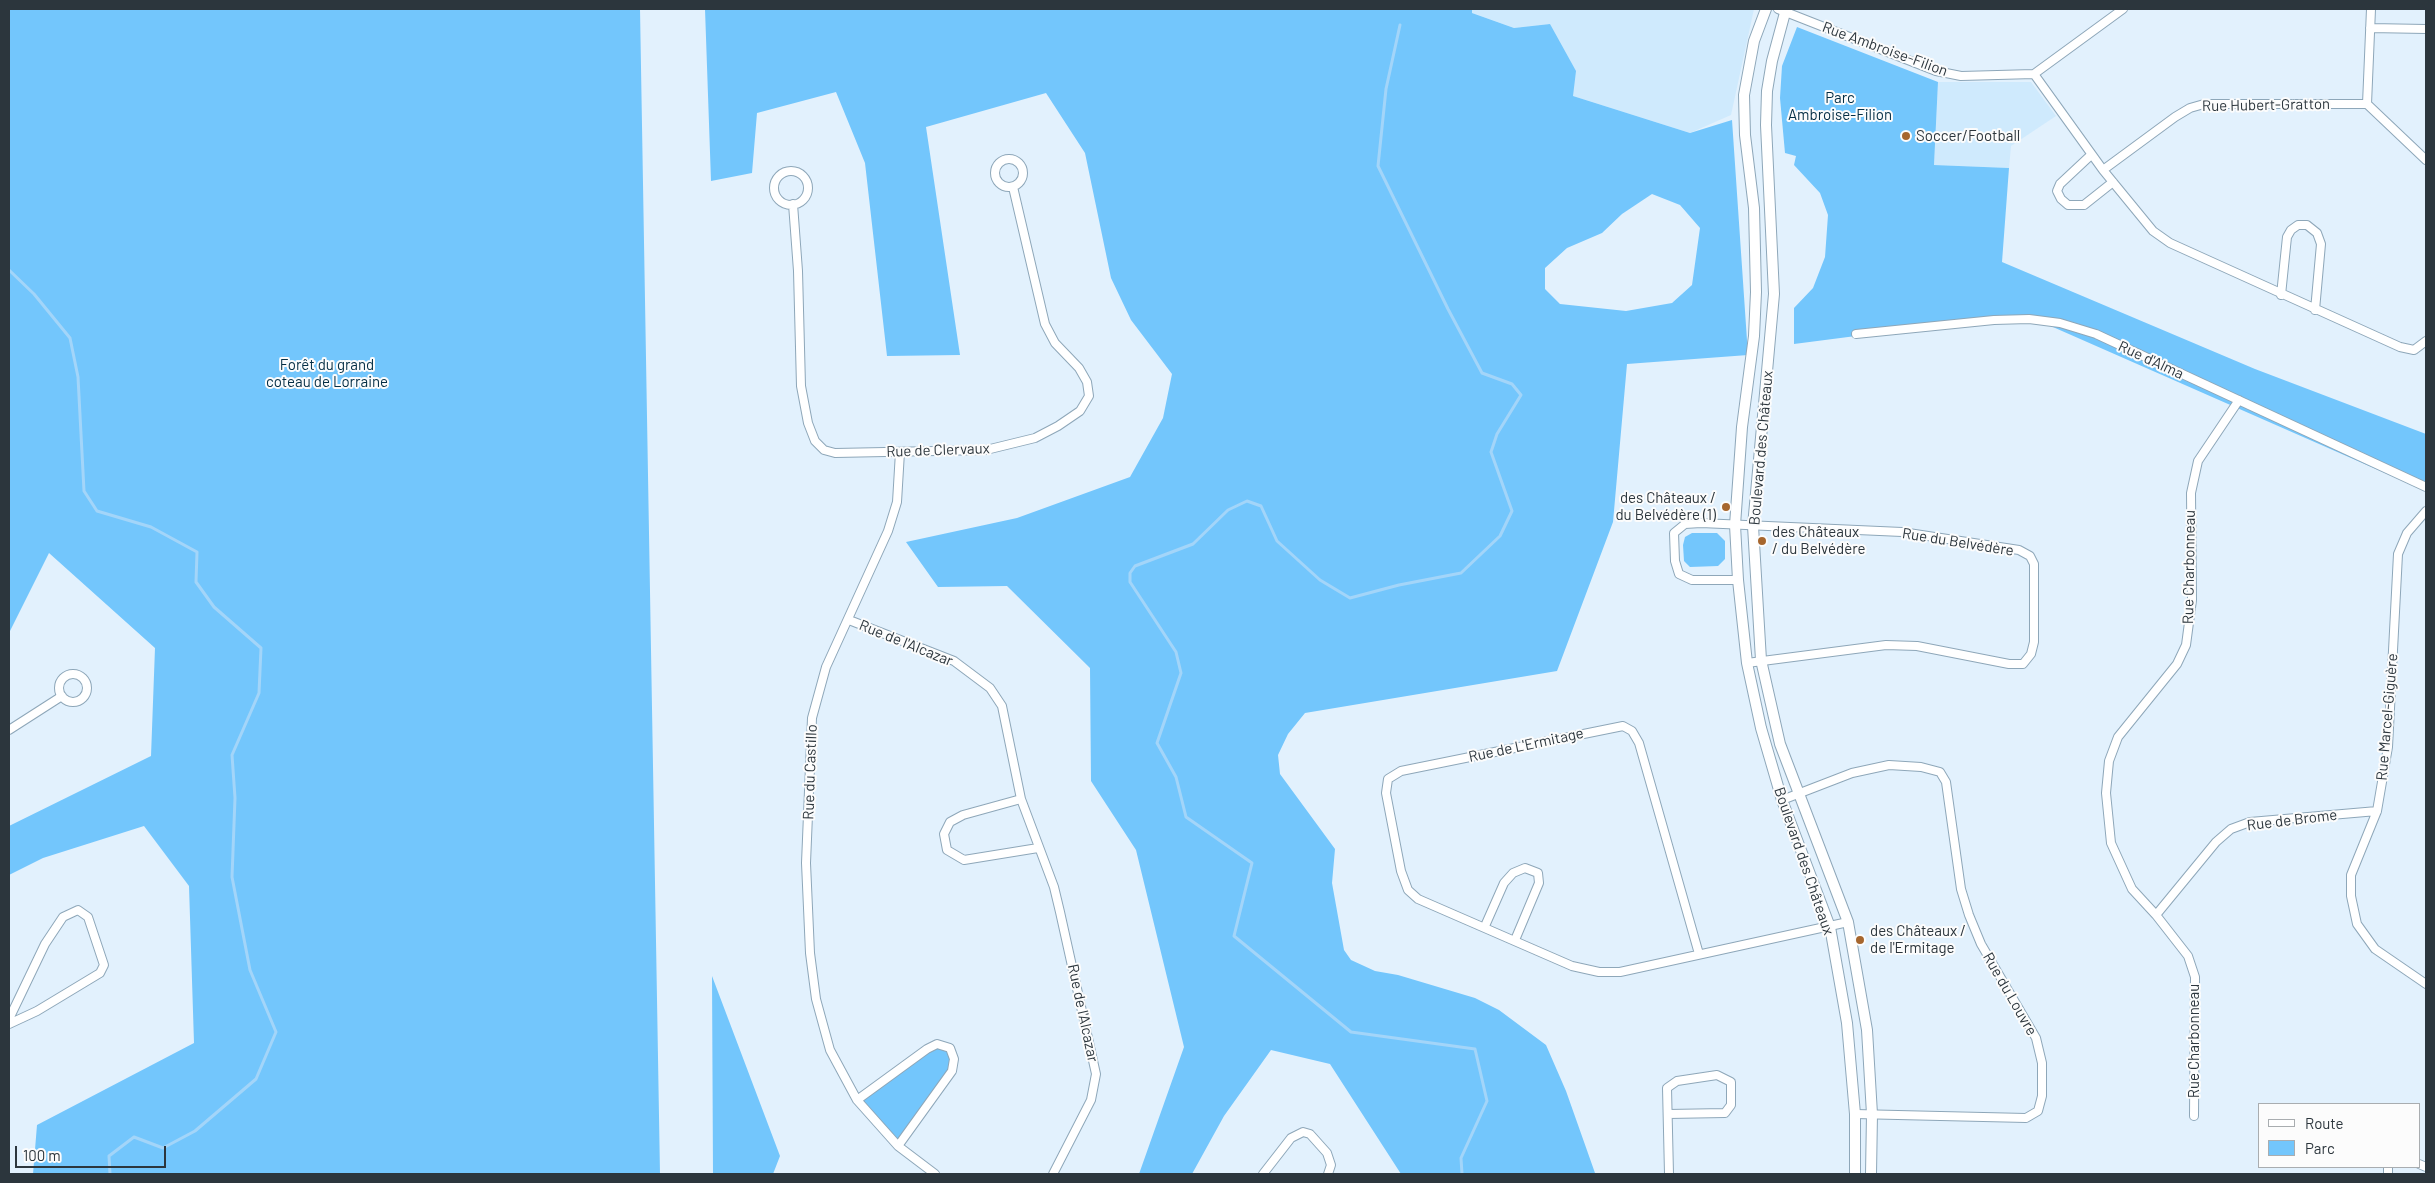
<!DOCTYPE html>
<html>
<head>
<meta charset="utf-8">
<style>
  body { margin:0 }
  #map { position:relative; width:2435px; height:1183px; overflow:hidden; background:#e2f1fd; font-family:Barlow,sans-serif }
  canvas { display:block }
  .frame { position:absolute; inset:0; border:10px solid #2c363d; pointer-events:none }
  .legend { position:absolute; left:2258px; top:1103px; width:162px; height:65px; box-sizing:border-box; background:#fcfcfc; border:1px solid #a9adb0; margin:0; padding:6px 9px; list-style:none; font-size:15px; color:#2c363d }
  .legend li { display:flex; align-items:center; gap:10px; height:25px }
  .legend b { width:25px; border:1px solid #a9adb0 }
  .scale { position:absolute; left:15px; top:1146px; width:151px; height:22px; box-sizing:border-box; border:2px solid #2c363d; border-top:0; padding-left:6px; font-size:15px; line-height:18px; white-space:nowrap; color:#2c363d; -webkit-text-stroke:4px #fcfcfc; paint-order:stroke }
</style>
</head>
<body>
<div id="map">
<canvas width="2435" height="1183"></canvas>
<div class="frame"></div>
<ul class="legend">
<li><b style="height:6px;background:#fff"></b>Route</li>
<li><b style="height:14px;background:#73c6fc"></b>Parc</li>
</ul>
<div class="scale">100 m</div>
</div>
<script>
const context = document.querySelector('canvas').getContext('2d');
context.lineJoin = 'round';
function fillPath(path, color) {
  context.fillStyle = color;
  context.fill(path, 'evenodd');
}
function shape(rows) {
  const path = new Path2D();
  for (const r of rows) {
    if (r.length === 3) {
      path.moveTo(r[0] + r[2], r[1]);
      path.arc(r[0], r[1], r[2], 0, 2 * Math.PI);
      continue;
    }
    path.moveTo(r[0], r[1]);
    for (let i = 2; i < r.length; i += 2) path.lineTo(r[i], r[i + 1]);
  }
  return path;
}
function trace(path, color, width, dash) {
  context.strokeStyle = color;
  context.lineWidth = width;
  context.lineCap = dash ? 'butt' : 'round';
  context.setLineDash(dash || []);
  context.stroke(path);
}
function drawText(font, color, halo, rows, align = 'center') {
  context.font = font + ' Barlow,sans-serif';
  context.lineWidth = 4;
  context.setLineDash([]);
  context.textBaseline = 'middle';
  context.strokeStyle = halo;
  context.fillStyle = color;
  for (const [text, x, y, turn = 0] of rows) {
    context.save();
    context.translate(x, y);
    context.rotate((+turn || 0) * Math.PI / 180);
    context.textAlign = isNaN(turn) ? turn : align;
    if (halo) context.strokeText(text, 0, 0);
    context.fillText(text, 0, 0);
    context.restore();
  }
}
const built = shape([
  [1472,9,1754,9,1731,115,1690,133,1573,96,1550,24,1514,28,1472,13],
  [1938,82,2031,82,2056,116,2011,146,2009,168,1934,165]
]);
const green = shape([
  [9,9,640,9,660,1174,33,1174,37,1125,194,1043,189,886,144,826,43,858,9,875,9,826,151,756,155,648,49,553,9,633],
  [705,9,1472,9,1472,13,1514,28,1550,24,1576,71,1573,96,1690,133,1732,120,1748,355,1627,364,1613,522,1557,671,1305,713,1288,734,1278,755,1280,774,1335,849,1332,883,1344,950,1351,960,1375,971,1398,975,1475,998,1499,1010,1546,1045,1566,1091,1595,1173,1401,1174,1330,1064,1271,1050,1224,1116,1192,1174,1139,1174,1184,1047,1136,850,1091,781,1090,668,1007,586,938,587,906,542,1017,518,1130,477,1163,418,1172,374,1131,320,1111,278,1085,153,1046,93,926,127,960,355,887,356,865,163,836,92,757,113,752,173,711,181],
  [1652,194,1680,205,1700,228,1692,285,1672,303,1626,311,1560,304,1545,289,1545,268,1567,248,1602,233,1622,214],
  [1797,27,1938,82,1934,165,2009,168,2002,262,2255,369,2426,434,2426,491,2037,320,1995,318,1794,344,1794,308,1813,288,1825,257,1828,215,1820,193,1794,165,1796,156,1785,153,1780,98,1782,66],
  [1692,533,1717,533,1725,541,1725,559,1718,566,1690,567,1684,561,1683,545,1685,537],
  [712,976,780,1156,773,1174,713,1174],
  [937,1044,950,1048,952,1071,898,1146,857,1100]
]);
const stream = shape([
  [1400,25,1386,89,1378,166,1448,309,1482,373,1512,384,1521,395,1497,434,1491,452,1512,511,1500,536,1461,573,1399,585,1350,598,1320,580,1277,541,1261,506,1247,501,1228,510,1193,544,1135,566,1130,573,1130,582,1176,652,1181,673,1157,743,1176,777,1186,817,1252,863,1234,936,1351,1032,1475,1049,1487,1101,1461,1158,1462,1174],
  [9,270,34,294,70,338,78,377,84,491,97,511,151,527,197,552,196,582,214,607,261,648,259,693,232,755,235,798,232,877,250,970,276,1032,256,1079,195,1131,163,1148,134,1137,109,1156,110,1174]
]);
const minor = shape([
  [1778,9,1936,71,1961,76,2034,74,2123,9],
  [2370,28,2426,29],
  [2034,74,2103,170,2153,231,2170,243,2400,347,2414,350,2426,341],
  [2367,104,2371,9],
  [2091,155,2060,184,2057,191,2061,199,2068,205,2084,205,2113,182],
  [1009,173,14],
  [2103,170,2175,117,2190,108,2204,104,2367,104,2426,160],
  [791,188,17],
  [793,204,798,271,801,386,808,423,815,441,824,450,835,453,986,450,1035,438,1058,426,1080,411,1089,396,1087,382,1079,368,1055,343,1045,324,1013,187],
  [2281,295,2287,237,2291,230,2298,225,2307,225,2317,233,2321,244,2315,310],
  [1856,334,1994,320,2029,319,2060,323,2096,334,2426,487],
  [900,452,897,502,888,531,826,667,812,718,806,863,810,953,816,999,830,1050,857,1100,898,1146,935,1174],
  [2426,511,2407,533,2398,554,2388,747,2377,811,2351,875,2351,896,2357,924,2375,949,2426,984],
  [1738,580,1692,580,1679,574,1675,561,1674,533,1685,524,1701,523,1902,532,2019,550,2030,556,2034,564,2034,642,2031,654,2023,664,2009,664,1917,646,1886,645,1747,663],
  [849,620,954,661,990,688,1002,706,1021,799,1054,887,1060,912,1096,1074,1091,1100,1053,1174],
  [73,688,14],
  [9,730,62,696],
  [1021,799,963,815,950,822,944,834,947,850,964,860,1038,848],
  [1782,800,1852,773,1889,765,1921,767,1940,772,1946,782,1961,889,1969,915,1981,944,2036,1038,2042,1063,2042,1096,2038,1111,2026,1118,1855,1114],
  [2156,915,2216,842,2231,829,2250,822,2377,811],
  [1485,926,1504,883,1513,873,1525,868,1538,873,1539,883,1515,940],
  [1699,954,1639,743,1632,731,1623,726,1401,771,1388,779,1386,793,1401,871,1408,890,1418,899,1572,966,1599,972,1620,972,1848,922],
  [9,1019,45,944,63,917,78,910,88,917,104,965,100,973,37,1011,9,1024],
  [857,1100,927,1049,937,1044,950,1048,954,1059,952,1071,898,1146],
  [1668,1114,1725,1113,1731,1105,1731,1082,1717,1075,1677,1081,1667,1088,1669,1174],
  [2194,1116,2195,977,2188,956,2156,915,2132,889,2111,843,2106,793,2109,761,2118,737,2177,664,2186,645,2192,600,2191,493,2198,461,2239,400],
  [2419,1164,2426,1167],
  [1263,1174,1291,1138,1303,1132,1310,1134,1327,1153,1331,1165,1328,1174],
  [2388,1174,2388,1167]
]);
const tertiary = shape([
  [1766,9,1754,41,1744,95,1745,135,1754,208,1756,292,1754,336,1742,427,1735,525,1738,580,1747,663,1761,728,1782,800,1830,927,1847,1023,1855,1114,1855,1174],
  [1786,9,1772,61,1767,91,1766,125,1774,294,1753,526,1761,660,1780,744,1848,922,1867,1030,1872,1114,1871,1174]
]);
const markers = [
  [1906,136,5,"#a6662e"],
  [1726,507,5,"#a6662e"],
  [1762,541,5,"#a6662e"],
  [1860,940,5,"#a6662e"]
];
const streetNames = [
  ["Rue Ambroise-Filion",1885,49,20],
  ["Rue Hubert-Gratton",2266,105,-1],
  ["Rue d'Alma",2151,360,25],
  ["Boulevard des Châteaux",1761,448,-85],
  ["Rue de Clervaux",938,450,-2],
  ["Rue du Belvédère",1958,542,9],
  ["Rue Charbonneau",2189,567,-89],
  ["Rue de l'Alcazar",906,643,22],
  ["Rue Marcel-Giguère",2387,717,-85],
  ["Rue de L'Ermitage",1526,745,-12],
  ["Rue du Castillo",810,772,-88],
  ["Rue de Brome",2292,820,-7],
  ["Boulevard des Châteaux",1804,861,71],
  ["Rue du Louvre",2010,994,60],
  ["Rue de l'Alcazar",1083,1013,78],
  ["Rue Charbonneau",2194,1041,-90]
];
const parkNames = [
  ["Parc",1840,98],
  ["Ambroise-Filion",1840,115],
  ["Forêt du grand",327,365],
  ["coteau de Lorraine",327,382]
];
const poiNames = [
  ["Soccer/Football",1916,136],
  ["des Châteaux /",1716,498,"right"],
  ["du Belvédère (1)",1716,515,"right"],
  ["des Châteaux",1772,532],
  ["/ du Belvédère",1772,549],
  ["des Châteaux /",1870,931],
  ["de l'Ermitage",1870,948]
];
fillPath(built, '#cfeafd');
fillPath(green, '#73c6fc');
trace(stream, '#a3d5f9', 3);
trace(minor, '#8ea7b9', 10);
trace(tertiary, '#8ea7b9', 12);
trace(minor, '#fff', 8);
trace(tertiary, '#fff', 10);
for (const [x, y, r, color] of markers) {
  const dot = new Path2D();
  dot.arc(x, y, r, 0, 2 * Math.PI);
  context.fillStyle = color;
  context.fill(dot);
  trace(dot, '#fcfcfc', 2);
}
drawText('15px', '#2c363d', '#fcfcfc', streetNames);
drawText('15px', '#042e45', '#fcfcfc', parkNames);
drawText('15px', '#2c363d', '#fcfcfc', poiNames, 'left');
</script>
</body>
</html>
